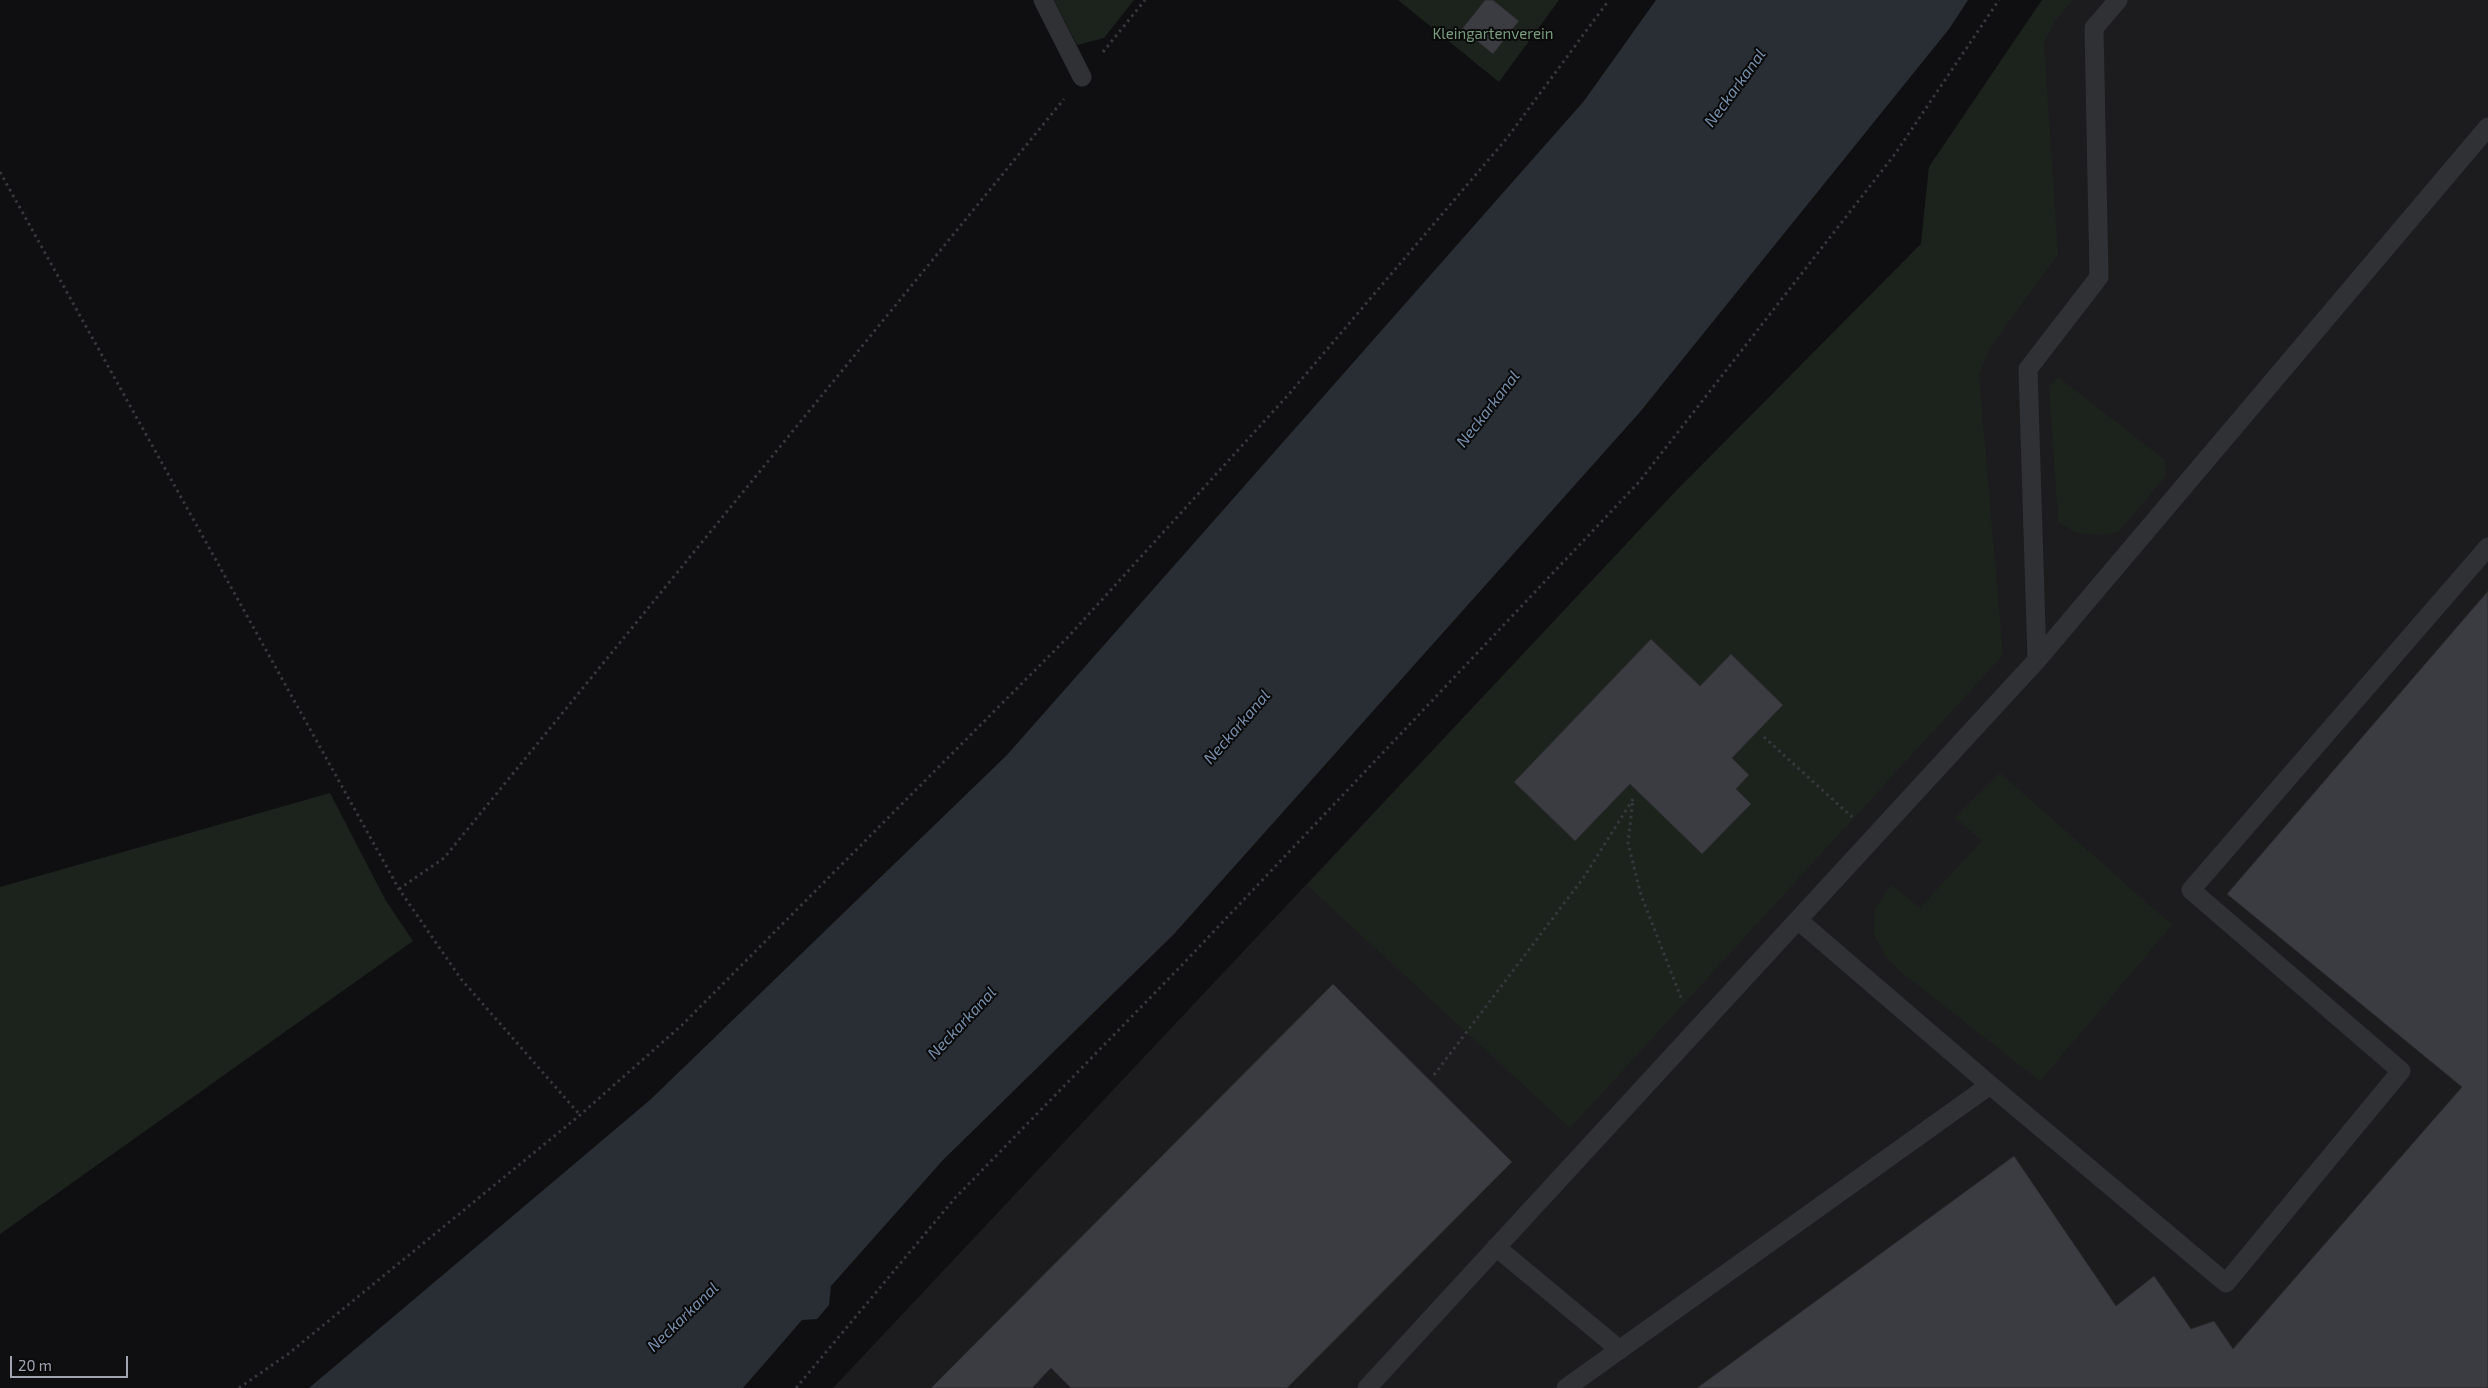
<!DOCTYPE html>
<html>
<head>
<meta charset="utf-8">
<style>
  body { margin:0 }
  #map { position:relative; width:2488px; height:1388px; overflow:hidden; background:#0f0f11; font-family:"Exo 2",sans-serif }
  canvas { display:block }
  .scale { position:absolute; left:10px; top:1356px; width:118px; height:22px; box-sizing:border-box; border:2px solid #a1a4b1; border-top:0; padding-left:6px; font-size:15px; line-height:18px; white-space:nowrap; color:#a1a4b1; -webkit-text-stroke:4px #0a0a0b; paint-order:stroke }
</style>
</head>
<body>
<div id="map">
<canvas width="2488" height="1388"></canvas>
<div class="scale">20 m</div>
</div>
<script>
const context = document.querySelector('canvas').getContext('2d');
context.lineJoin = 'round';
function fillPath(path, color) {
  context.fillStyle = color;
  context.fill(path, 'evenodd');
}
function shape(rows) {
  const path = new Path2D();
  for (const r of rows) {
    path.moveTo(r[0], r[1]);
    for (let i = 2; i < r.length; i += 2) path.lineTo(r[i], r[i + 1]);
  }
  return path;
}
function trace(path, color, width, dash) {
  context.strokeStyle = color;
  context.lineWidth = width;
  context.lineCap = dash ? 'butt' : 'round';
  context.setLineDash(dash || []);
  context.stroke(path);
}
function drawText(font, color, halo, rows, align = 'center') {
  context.font = font + ' "Exo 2",sans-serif';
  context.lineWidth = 4;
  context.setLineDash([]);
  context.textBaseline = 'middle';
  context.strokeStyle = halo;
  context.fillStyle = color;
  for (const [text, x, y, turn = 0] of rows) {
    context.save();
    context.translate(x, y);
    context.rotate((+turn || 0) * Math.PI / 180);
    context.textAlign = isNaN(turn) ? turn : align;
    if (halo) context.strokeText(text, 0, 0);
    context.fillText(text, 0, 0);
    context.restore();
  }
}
const built = shape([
  [2042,0,2488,0,2488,1388,833,1388,1676,491,1921,244,1929,167]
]);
const green = shape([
  [1054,0,1134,0,1104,38,1077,45],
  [1398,0,1559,0,1499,82],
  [2042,0,2073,0,2054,22,2044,43,2058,254,1989,349,1979,375,2003,655,1570,1128,1307,885,1676,491,1921,244,1929,167],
  [2058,377,2165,460,2165,477,2118,532,2103,535,2076,533,2058,522,2049,387],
  [2000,773,2172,925,2040,1081,1901,972,1885,955,1874,934,1875,908,1892,885,1920,908,1982,841,1955,817],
  [330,793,386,901,413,941,0,1234,0,887]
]);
const water = shape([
  [1656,0,1968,0,1949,29,1640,412,1174,934,943,1160,831,1286,829,1305,817,1319,802,1320,743,1388,309,1388,650,1100,1007,755,1584,101]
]);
const building = shape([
  [1485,0,1493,0,1519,21,1493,54,1462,29,1485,0],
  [2488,591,2488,1388,1697,1388,2014,1156,2116,1306,2154,1276,2191,1329,2214,1321,2233,1349,2462,1087,2227,894,2488,591],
  [1651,639,1700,686,1731,654,1783,705,1732,758,1749,775,1736,789,1751,804,1702,854,1630,784,1575,841,1514,782,1651,639],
  [1333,984,1512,1162,1287,1388,1071,1388,1051,1368,1032,1388,931,1388,1333,984]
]);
const path = shape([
  [1103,52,1145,0],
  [0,172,399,889,461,979,580,1115],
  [1764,737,1852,817],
  [399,889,444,858,1064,99],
  [1434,1075,1584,877,1633,799,1628,843,1641,895,1682,1000],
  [239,1388,288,1354,580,1115,682,1025,1068,637,1289,394,1507,138,1609,0],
  [796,1388,955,1198,1181,966,1639,482,1895,154,1999,0]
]);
const service = shape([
  [1043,0,1082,77],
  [2037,660,2028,369,2099,277,2094,28,2118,0],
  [1798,920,1990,1085,2226,1283,2401,1071,2191,890,2488,547],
  [1496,1247,1620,1350],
  [1367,1388,2037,660,2488,127],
  [1566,1388,1990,1085]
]);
const parkNames = [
  ["Kleingartenverein",1493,34]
];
const waterNames = [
  ["Neckarkanal",1735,88,-54],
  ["Neckarkanal",1488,409,-52],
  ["Neckarkanal",1237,727,-49],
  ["Neckarkanal",962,1023,-47],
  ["Neckarkanal",683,1317,-44]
];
fillPath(built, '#1c1b1d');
fillPath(green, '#1c231d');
fillPath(water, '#292e35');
fillPath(building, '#3b3c41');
trace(building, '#2a292c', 1);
trace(path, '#37383c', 3, [2.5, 4]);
trace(service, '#303135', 19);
drawText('15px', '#789c7d', '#0a0a0b', parkNames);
drawText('italic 16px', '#788fac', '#0a0a0b', waterNames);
</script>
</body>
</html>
